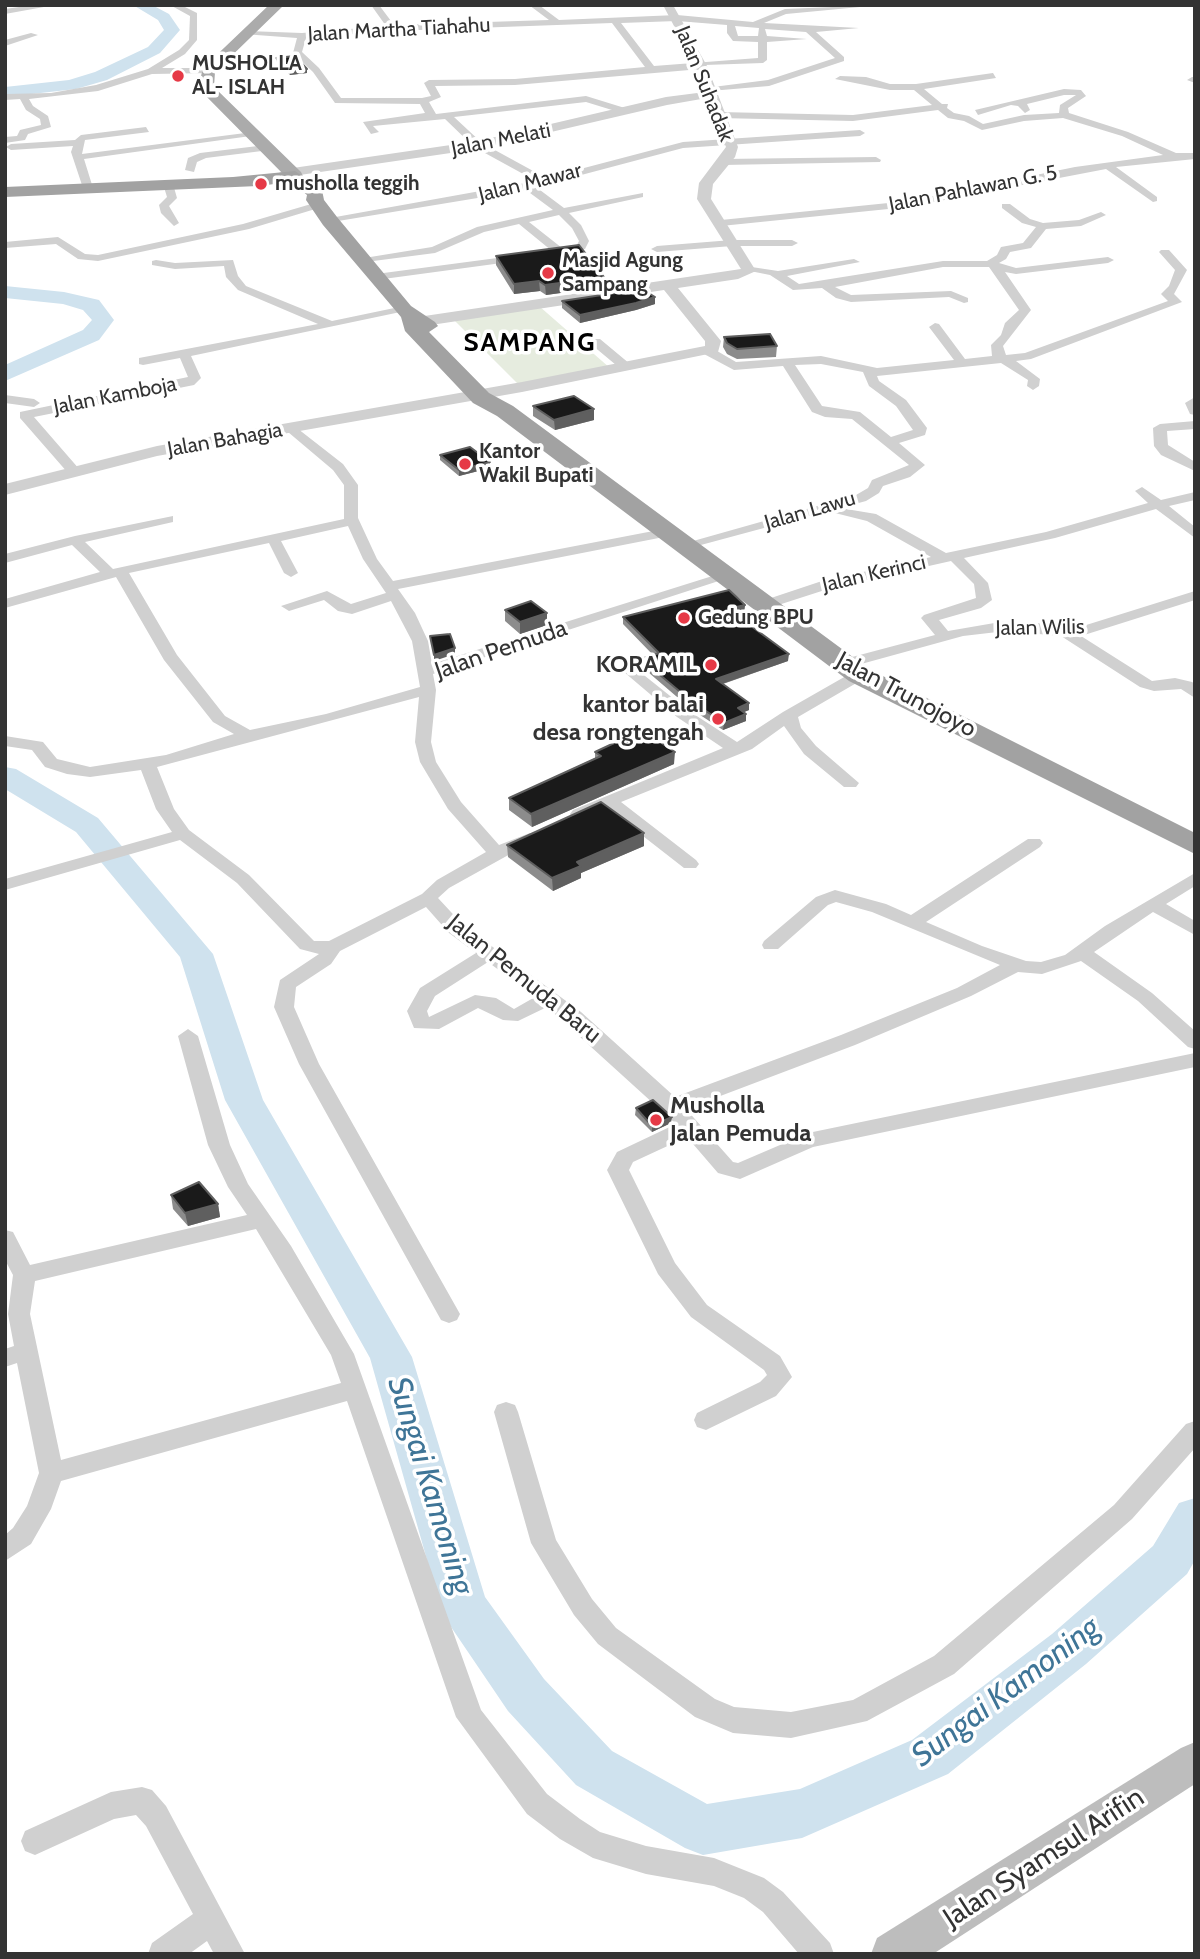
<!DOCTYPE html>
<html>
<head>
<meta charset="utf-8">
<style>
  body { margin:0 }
  #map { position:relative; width:1200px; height:1959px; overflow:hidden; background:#fff; font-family:Cabin,sans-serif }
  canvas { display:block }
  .frame { position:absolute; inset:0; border:7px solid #333; pointer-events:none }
</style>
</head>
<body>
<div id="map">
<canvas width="1200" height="1959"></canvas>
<div class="frame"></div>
</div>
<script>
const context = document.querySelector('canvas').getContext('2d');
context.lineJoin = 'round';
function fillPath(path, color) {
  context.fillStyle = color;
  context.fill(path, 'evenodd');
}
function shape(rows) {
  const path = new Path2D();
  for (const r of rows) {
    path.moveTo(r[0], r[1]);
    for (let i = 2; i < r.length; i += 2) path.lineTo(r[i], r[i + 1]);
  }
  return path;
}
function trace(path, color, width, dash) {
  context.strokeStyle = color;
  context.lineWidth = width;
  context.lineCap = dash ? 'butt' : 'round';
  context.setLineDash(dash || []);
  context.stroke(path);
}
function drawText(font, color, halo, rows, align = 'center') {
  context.font = font + ' Cabin,sans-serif';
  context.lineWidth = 7;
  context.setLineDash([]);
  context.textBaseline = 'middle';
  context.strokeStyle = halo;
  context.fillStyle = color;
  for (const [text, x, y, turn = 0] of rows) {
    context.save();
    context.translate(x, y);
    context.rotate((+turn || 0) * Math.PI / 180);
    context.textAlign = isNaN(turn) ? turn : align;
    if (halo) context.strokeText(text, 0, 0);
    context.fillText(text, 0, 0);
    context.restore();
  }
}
const green = shape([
  [539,306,610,368,519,385,453,319]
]);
const river = shape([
  [133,5,152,5,169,14,180,30,160,53,107,80,76,89,5,97,5,87,69,80,95,72,148,47,164,30,158,20,133,5],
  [5,286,64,292,99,300,114,320,99,340,5,381,5,365,83,330,92,320,83,310,63,304,5,298,5,286],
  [5,767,16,769,98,818,213,954,263,1100,412,1357,485,1597,544,1679,612,1751,707,1804,800,1789,912,1740,1052,1634,1153,1546,1179,1503,1195,1498,1195,1560,1187,1574,1086,1664,948,1774,802,1838,703,1855,685,1848,576,1785,508,1711,447,1621,440,1606,370,1358,225,1100,180,957,76,832,5,789,5,767]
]);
const minor = shape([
  [33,5,55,5,5,14,5,9,33,5],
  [170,5,181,5,197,13,197,40,185,54,162,68,208,68,211,73,152,74,98,91,29,99,33,106,48,116,51,127,28,134,25,140,5,143,5,137,17,136,20,130,41,125,40,119,26,110,20,99,5,100,5,94,51,93,96,85,148,69,179,50,189,40,190,16,170,5],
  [371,5,379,5,394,25,549,20,529,5,539,5,559,20,677,15,753,22,785,9,881,5,786,14,764,23,859,28,816,32,844,57,844,61,769,86,710,91,705,88,768,80,835,58,806,32,765,29,767,36,807,39,767,42,767,60,763,63,705,65,701,69,515,85,435,86,441,97,429,102,436,114,586,96,628,109,625,114,586,102,454,117,482,143,546,178,683,142,860,130,865,133,860,136,683,148,536,187,564,208,643,193,643,197,569,213,581,225,589,241,585,249,553,255,552,251,519,224,484,232,435,253,358,263,358,259,432,247,477,227,553,210,526,190,326,223,325,221,330,218,536,181,474,147,445,119,373,126,379,132,371,134,363,122,425,113,420,104,335,103,313,72,293,53,297,38,243,34,247,31,302,33,386,26,371,5],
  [677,21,727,25,727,33,733,41,758,42,758,58,654,66,621,23,677,21],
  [612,23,645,67,515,79,429,80,424,83,431,96,422,98,341,98,319,68,302,52,306,38,392,31,612,23],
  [735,26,759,28,758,36,738,36,735,26],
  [559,215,572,228,579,241,577,245,562,248,529,222,559,215],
  [31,33,38,35,5,46,5,40,31,33],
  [993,73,996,78,924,89,942,104,948,104,947,108,954,113,969,116,983,124,1024,115,1059,113,1060,105,1076,95,1064,95,1027,104,1030,110,1025,113,1018,106,1011,105,978,115,975,110,1064,89,1081,90,1086,96,1068,108,1069,113,1128,132,1176,153,1195,153,1195,159,1116,167,1157,197,1157,201,1153,202,1106,169,908,207,721,226,716,223,721,220,908,201,1075,167,1163,155,1122,136,1063,118,1024,121,982,130,964,121,948,118,938,110,853,121,719,118,714,115,719,112,853,115,932,105,914,90,890,90,835,79,840,76,866,77,890,84,916,84,993,73],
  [1192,77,1195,77,1195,83,1187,80,1192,77],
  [146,127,149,132,85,140,82,154,253,132,258,135,84,159,93,188,88,191,83,188,71,152,73,146,11,150,6,147,11,144,75,140,81,135,146,127],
  [266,145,270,150,206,158,197,162,194,172,185,170,188,158,200,153,266,145],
  [876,157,881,160,880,162,723,165,718,162,723,159,876,157],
  [168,181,173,184,177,198,169,206,179,223,174,226,161,213,159,205,167,197,163,184,168,181],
  [318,202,322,203,322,207,249,229,98,261,78,259,56,244,5,248,5,242,58,237,85,254,98,255,243,224,318,202],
  [1002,204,1010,204,1030,219,1043,223,1079,220,1101,212,1106,215,1081,226,1046,229,1031,248,1010,252,1006,259,999,263,1016,268,1108,257,1114,260,1108,263,1016,274,1005,272,1031,310,1003,346,1006,355,1025,353,1168,301,1161,294,1169,286,1175,270,1159,252,1161,250,1169,250,1187,270,1174,294,1182,302,1031,359,1016,361,1040,379,1039,386,1033,390,1027,386,1028,380,1001,363,877,376,879,381,906,400,927,428,925,435,899,443,925,465,910,477,883,486,879,493,866,501,840,508,876,514,946,553,1046,532,1148,503,1135,491,1142,487,1161,500,1195,492,1195,500,1169,506,1195,527,1195,538,1156,509,1055,538,964,558,988,583,992,600,981,608,939,620,948,631,1006,621,1083,626,1195,591,1195,600,1081,636,1152,681,1175,678,1192,682,1195,684,1195,698,1181,689,1154,691,1140,687,1061,636,1006,631,963,636,843,669,837,667,837,661,935,635,921,618,924,615,976,598,974,584,951,561,831,588,769,608,759,608,759,602,822,581,931,557,867,521,827,511,686,549,679,545,856,495,868,488,872,480,909,465,852,419,825,417,812,412,783,366,734,370,704,354,704,348,712,348,736,362,821,356,877,368,954,360,929,327,935,323,939,324,965,359,992,356,991,345,1001,335,1005,323,1019,310,989,267,943,267,835,287,851,295,951,291,968,298,968,302,964,303,949,297,851,302,836,298,822,288,793,290,770,275,745,270,745,266,778,271,854,259,860,262,787,276,799,284,943,261,987,261,997,255,1001,247,1023,243,1036,227,1022,223,1002,208,1002,204],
  [821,364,863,372,869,386,896,406,913,430,891,437,860,412,822,406,795,365,821,364],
  [732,240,792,240,798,243,792,246,732,246,657,252,651,249,657,246,732,240],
  [520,255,524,256,524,260,376,280,370,277,376,274,520,255],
  [156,260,175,263,233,260,238,276,246,286,332,321,404,306,410,310,191,356,201,378,194,385,34,417,80,470,68,473,20,418,20,412,188,377,180,358,143,365,139,364,139,358,318,324,238,290,226,277,224,266,175,269,152,265,152,261,156,260],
  [592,339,600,339,630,364,630,370,622,370,592,345,592,339],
  [5,395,34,399,40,403,34,407,5,403,5,395],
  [1195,397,1195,415,1190,414,1185,403,1195,397],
  [1195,421,1195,429,1167,431,1168,445,1195,462,1195,471,1161,455,1154,446,1153,428,1160,424,1195,421],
  [293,425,343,464,358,485,358,518,377,559,393,581,669,528,676,532,669,536,398,589,415,613,428,641,432,664,722,573,727,572,734,576,433,674,436,690,431,742,436,762,461,802,499,845,530,833,539,838,449,888,438,898,463,925,581,1012,675,1097,841,1035,957,988,1000,965,872,912,836,902,828,905,778,949,764,949,762,945,764,941,816,897,835,890,886,904,911,915,1028,839,1040,839,1043,843,1040,847,926,922,982,946,1026,961,1041,962,1065,955,1105,926,1195,873,1195,886,1166,904,1195,921,1195,935,1153,912,1094,952,1152,993,1195,1031,1195,1049,1188,1047,1138,1001,1081,961,1042,974,1018,972,971,996,855,1045,686,1109,733,1162,738,1163,808,1133,1195,1053,1195,1067,813,1147,740,1179,718,1173,687,1137,633,1162,629,1170,675,1263,707,1305,780,1356,792,1377,776,1396,706,1430,697,1427,694,1420,697,1413,760,1382,767,1375,764,1370,691,1317,658,1274,607,1170,617,1152,676,1124,547,1007,518,1021,503,1020,478,1008,439,1029,414,1028,407,1011,420,988,476,953,449,933,426,907,340,951,331,964,296,987,294,1007,319,1064,460,1314,457,1320,449,1323,441,1320,299,1064,274,1007,280,980,319,954,300,949,237,883,180,840,5,890,5,879,172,832,156,809,141,770,90,777,67,774,45,767,32,750,5,746,5,736,43,742,57,759,90,767,166,755,234,734,213,722,164,660,116,577,5,608,5,599,100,572,72,545,5,563,5,554,75,536,173,516,173,522,85,542,113,569,344,519,344,485,333,470,288,432,288,426,293,425],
  [348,526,363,559,386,593,351,604,327,591,281,606,289,611,324,600,338,611,352,614,391,601,412,641,420,687,326,714,250,730,225,716,177,655,129,573,269,543,284,573,291,577,298,573,281,541,348,526],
  [419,697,415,742,420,762,448,809,486,852,437,880,422,894,329,941,314,941,249,875,189,830,174,809,157,767,419,697],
  [488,962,535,997,514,1009,496,998,475,995,429,1017,427,1011,435,996,488,962],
  [630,664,689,711,737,742,783,712,853,672,865,672,865,678,798,717,801,728,816,746,859,783,856,787,844,787,804,754,784,726,752,749,621,802,696,860,699,864,696,868,684,868,607,808,585,818,573,818,570,814,573,810,723,748,677,717,624,672,624,666,630,664],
  [188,1029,198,1036,230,1145,248,1184,291,1246,354,1354,481,1710,547,1794,580,1819,600,1832,646,1846,714,1858,764,1878,783,1892,830,1943,834,1954,799,1954,763,1912,744,1898,714,1886,646,1874,593,1858,560,1839,527,1814,456,1717,347,1401,61,1481,51,1509,31,1544,5,1561,5,1535,13,1528,27,1506,39,1473,17,1363,5,1367,5,1349,14,1346,8,1314,13,1275,5,1260,5,1230,13,1232,30,1265,247,1215,228,1187,208,1145,178,1036,188,1029],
  [256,1229,331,1355,341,1383,61,1460,30,1314,35,1281,256,1229],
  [506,1402,515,1405,518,1412,556,1540,592,1599,616,1628,715,1699,734,1707,791,1712,853,1700,934,1656,1114,1505,1186,1424,1195,1421,1195,1448,1132,1519,954,1674,867,1721,791,1738,733,1733,695,1717,598,1644,574,1615,531,1543,494,1412,497,1405,506,1402],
  [142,1787,152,1790,166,1806,245,1954,214,1954,207,1941,189,1954,148,1954,152,1943,193,1914,146,1826,136,1815,114,1819,35,1855,25,1851,21,1841,25,1831,111,1792,142,1787]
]);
const tertiary = shape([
  [663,5,673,5,707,66,738,147,735,157,713,184,711,199,756,271,738,279,678,288,721,341,718,352,522,392,157,456,5,495,5,484,157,446,522,382,705,346,705,341,664,290,411,328,403,323,411,318,741,269,697,199,699,183,726,147,707,98,667,105,478,149,286,177,279,173,286,169,478,141,666,97,705,92,695,66,663,5]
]);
const secondary = shape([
  [1195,1742,1195,1784,933,1954,871,1954,877,1938,1181,1748,1195,1742]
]);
const primary = shape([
  [269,5,284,5,215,72,214,87,301,172,303,176,301,180,295,181,289,180,198,88,203,68,269,5]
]);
const trunk = shape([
  [295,171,322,190,324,200,337,217,411,306,435,322,438,326,429,332,489,393,513,406,869,669,1195,833,1195,854,849,681,497,416,473,403,405,331,401,317,323,225,306,200,307,195,291,182,258,186,5,197,5,187,233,177,295,171]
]);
const wall = shape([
  [276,58,307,73,290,75,277,62],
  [496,256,604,287,546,295,540,291,514,294,496,265],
  [655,297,655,304,636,310,580,323,562,308,562,301],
  [724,337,777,346,776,357,737,359,727,354,723,347],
  [533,406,594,409,594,420,555,430,533,416],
  [440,455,490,468,459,476,440,460],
  [745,605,744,612,735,614,788,661,723,684,749,703,749,710,744,712,746,721,723,730,691,709,641,666,641,659,653,655,623,624,623,617],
  [505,610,547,625,520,634,505,621],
  [595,752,674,764,532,827,509,810,509,798,595,758],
  [644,833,644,846,581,873,581,878,553,891,508,857,507,845],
  [636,1108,671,1123,652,1132,635,1115],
  [171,1195,218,1204,220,1217,188,1226,173,1209]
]);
const shadedWall = shape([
  [307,69,307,73,290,75,290,71],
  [604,277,604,287,546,295,545,285],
  [539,281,540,291,514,294,514,284],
  [655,297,655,304,636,310,580,323,580,315],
  [594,409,594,420,555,430,554,420],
  [490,462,490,468,459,476,459,470],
  [745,605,744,612,727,616,728,609],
  [547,613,547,625,520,634,520,622],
  [455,648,455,654,434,661,434,655],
  [789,654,788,661,716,686,716,679],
  [749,703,749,710,737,715,738,708],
  [746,714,746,721,723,730,724,723],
  [675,752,674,764,532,827,531,814],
  [644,833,644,846,581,873,581,878,553,891,552,878,577,862],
  [672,1117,671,1123,652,1132,652,1126],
  [218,1204,220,1217,188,1226,185,1213]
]);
const building = shape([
  [295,56,307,69,290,71,276,58,295,56],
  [579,245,604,277,545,285,539,281,514,284,496,256,579,245],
  [642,289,655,297,636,303,580,315,562,301,642,289],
  [770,334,777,346,737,349,727,343,724,337,770,334],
  [574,396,594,409,554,420,533,406,574,396],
  [470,447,490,462,459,470,440,455,470,447],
  [729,590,745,605,728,609,789,654,716,679,749,703,738,708,746,714,724,723,691,701,641,659,659,653,623,617,729,590],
  [531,601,547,613,520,622,505,610,531,601],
  [450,634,455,648,434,655,430,636,450,634],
  [642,730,675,752,531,814,509,798,601,756,595,752,642,730],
  [601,802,644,833,577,862,581,866,552,878,507,845,601,802],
  [653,1100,672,1117,652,1126,636,1108,653,1100],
  [199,1182,218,1204,185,1213,171,1195,199,1182]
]);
const markers = [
  [178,76,7,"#e63946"],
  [261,184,7,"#e63946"],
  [548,273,7,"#e63946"],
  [465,464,7,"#e63946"],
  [684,618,7,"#e63946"],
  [711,665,7,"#e63946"],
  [718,719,7,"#e63946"],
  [656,1120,7,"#e63946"]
];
const farStreetnames = [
  ["Jalan Martha Tiahahu",399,30,-3],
  ["Jalan Suhadak",704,84,68],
  ["Jalan Melati",501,140,-11],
  ["Jalan Mawar",530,183,-14],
  ["Jalan Pahlawan G. 5",973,189,-11],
  ["Jalan Kamboja",115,396,-11],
  ["Jalan Bahagia",225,440,-10],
  ["Jalan Lawu",810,511,-16],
  ["Jalan Kerinci",874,574,-13],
  ["Jalan Wilis",1040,628,-1]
];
const farPoinames = [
  ["MUSHOLLA",192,64],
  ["AL- ISLAH",192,88],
  ["musholla teggih",275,184],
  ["Masjid Agung",562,261],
  ["Sampang",562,285],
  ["Kantor",479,452],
  ["Wakil Bupati",479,476],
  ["Gedung BPU",698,618]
];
const streetNames = [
  ["Jalan Pemuda",501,650,-19],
  ["Jalan Trunojoyo",906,695,28],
  ["Jalan Pemuda Baru",524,979,39]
];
const poiNames = [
  ["KORAMIL",697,665],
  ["kantor balai",704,705],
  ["desa rongtengah",704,733],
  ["Musholla",670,1106,"left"],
  ["Jalan Pemuda",670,1134,"left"]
];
const farDistrictnames = [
  ["SAMPANG",530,343]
];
const nearStreetnames = [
  ["Jalan Syamsul Arifin",1044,1858,-33]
];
const nearWaternames = [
  ["Sungai Kamoning",430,1486,73],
  ["Sungai Kamoning",1006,1692,-37]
];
fillPath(green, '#e6ecdf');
fillPath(river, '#cfe2ee');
fillPath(minor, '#d0d0d0');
fillPath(tertiary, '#d0d0d0');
fillPath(secondary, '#bdbdbd');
fillPath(primary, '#ababab');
fillPath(trunk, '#a2a2a2');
fillPath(wall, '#8c8c8c');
fillPath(shadedWall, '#5f5f5f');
fillPath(building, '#1a1a1a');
trace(building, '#5f5f5f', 2);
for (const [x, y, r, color] of markers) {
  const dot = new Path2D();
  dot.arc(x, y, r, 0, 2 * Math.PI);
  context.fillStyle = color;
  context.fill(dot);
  trace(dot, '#fff', 2.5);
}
drawText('21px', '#333', '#fff', farStreetnames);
drawText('bold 21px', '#333', '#fff', farPoinames, 'left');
drawText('24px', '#333', '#fff', streetNames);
drawText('bold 24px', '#333', '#fff', poiNames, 'right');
context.letterSpacing = '2px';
drawText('bold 26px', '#000', '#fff', farDistrictnames);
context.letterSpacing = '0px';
drawText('28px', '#333', '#fff', nearStreetnames);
drawText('italic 32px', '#3f7597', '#fff', nearWaternames);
</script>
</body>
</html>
